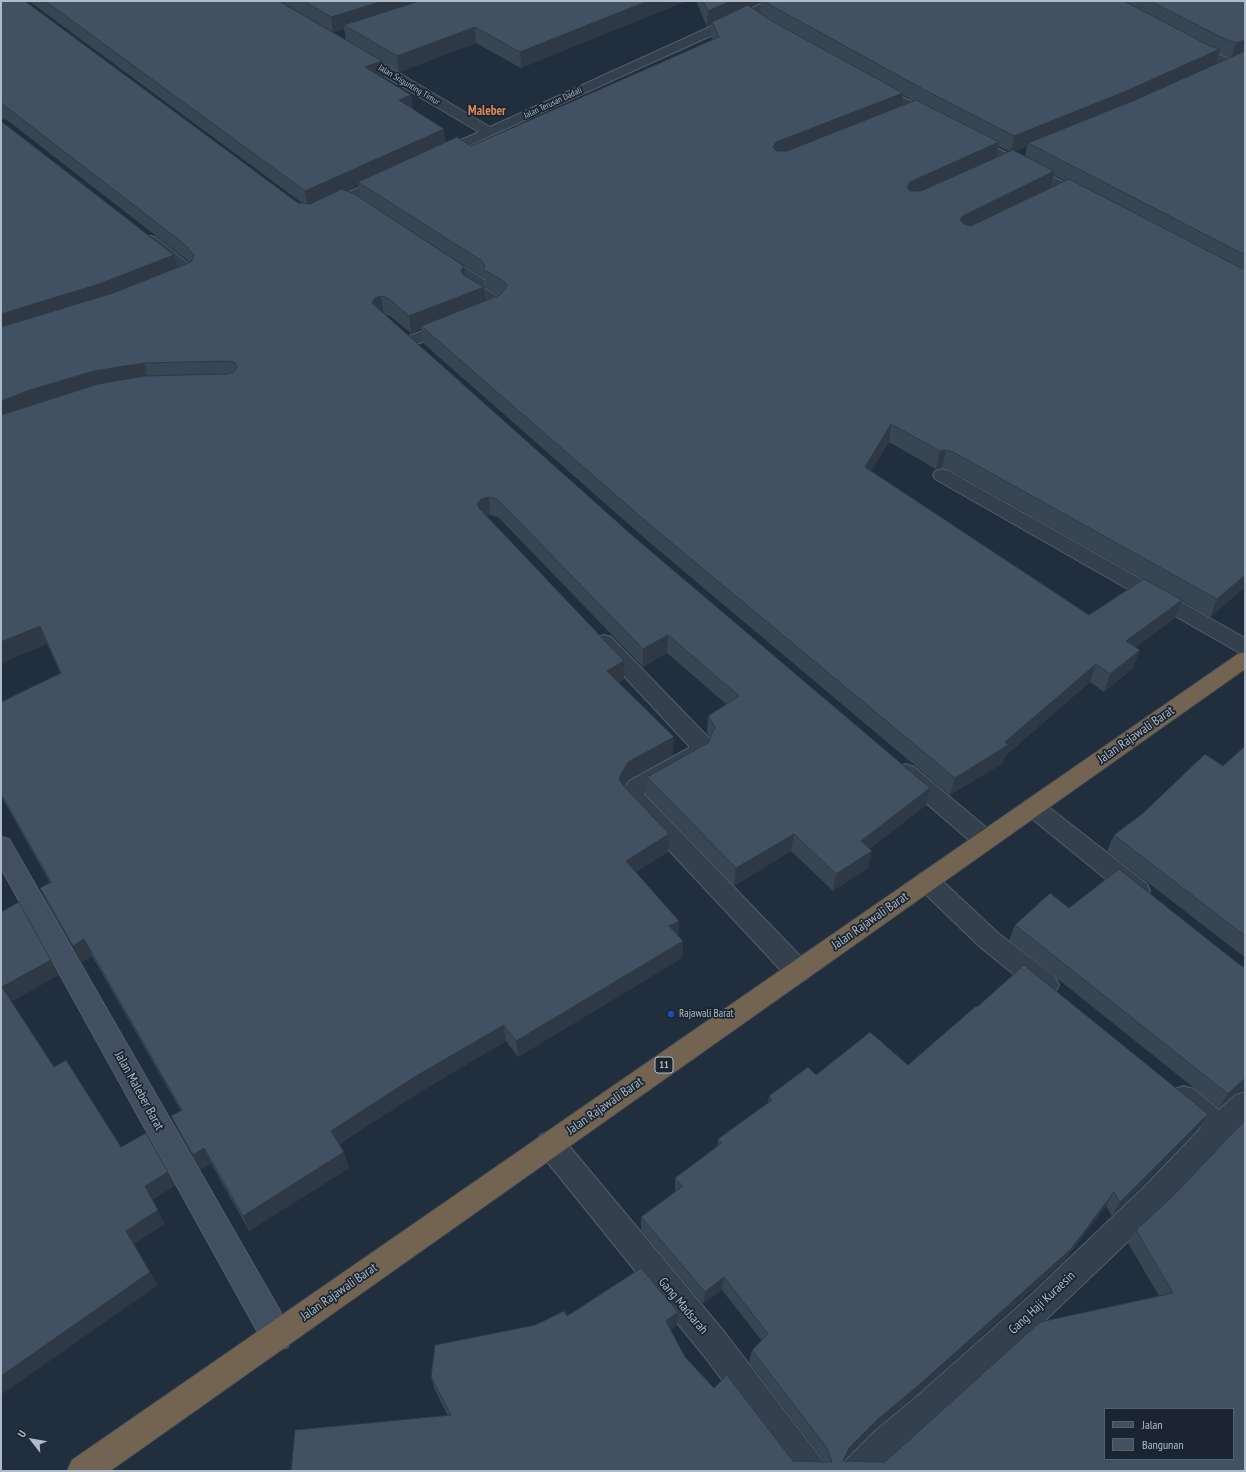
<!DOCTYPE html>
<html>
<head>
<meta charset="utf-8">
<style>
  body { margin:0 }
  #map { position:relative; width:1246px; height:1472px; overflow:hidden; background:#202e3d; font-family:"PT Sans Narrow",sans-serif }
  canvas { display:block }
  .frame { position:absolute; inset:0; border:2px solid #b0bbc9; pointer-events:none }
  .legend { position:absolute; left:1104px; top:1408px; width:130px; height:52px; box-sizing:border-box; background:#1a2531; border:1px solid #56616e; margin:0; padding:5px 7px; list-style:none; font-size:12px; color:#b0bbc9 }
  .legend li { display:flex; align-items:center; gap:8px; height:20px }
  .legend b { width:20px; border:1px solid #56616e }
  .north { position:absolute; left:12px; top:1420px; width:40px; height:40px; -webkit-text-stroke:3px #1a2531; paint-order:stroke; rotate:301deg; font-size:11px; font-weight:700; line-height:16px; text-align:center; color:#b0bbc9 }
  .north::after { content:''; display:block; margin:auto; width:14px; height:18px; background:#b0bbc9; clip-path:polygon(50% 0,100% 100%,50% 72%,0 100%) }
</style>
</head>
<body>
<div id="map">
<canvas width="1246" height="1472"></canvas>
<div class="frame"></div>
<ul class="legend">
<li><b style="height:5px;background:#424f60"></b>Jalan</li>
<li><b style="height:11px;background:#415162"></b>Bangunan</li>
</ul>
<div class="north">U</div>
</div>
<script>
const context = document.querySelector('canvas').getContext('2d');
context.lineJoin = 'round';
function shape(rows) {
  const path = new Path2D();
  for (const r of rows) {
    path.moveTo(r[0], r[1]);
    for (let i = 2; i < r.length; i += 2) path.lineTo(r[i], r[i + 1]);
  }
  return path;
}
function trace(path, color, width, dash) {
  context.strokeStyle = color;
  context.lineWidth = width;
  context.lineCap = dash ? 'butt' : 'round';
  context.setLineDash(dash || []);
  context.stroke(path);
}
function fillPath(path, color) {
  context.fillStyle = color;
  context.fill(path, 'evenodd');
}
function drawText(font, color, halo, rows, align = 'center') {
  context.font = font + ' "PT Sans Narrow",sans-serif';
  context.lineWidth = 3.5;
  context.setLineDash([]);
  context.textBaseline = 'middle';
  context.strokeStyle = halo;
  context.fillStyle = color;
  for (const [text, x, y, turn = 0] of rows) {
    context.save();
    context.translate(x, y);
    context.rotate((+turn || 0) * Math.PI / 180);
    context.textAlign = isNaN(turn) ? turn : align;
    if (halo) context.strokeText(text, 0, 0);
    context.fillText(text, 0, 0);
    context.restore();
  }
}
const lane = shape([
  [604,635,611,637,709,738,712,744,706,759,644,794,807,963,811,971,807,979,798,982,789,979,623,801,620,795,629,781,689,748,689,746,597,647,594,642,597,637,604,635]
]);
const street = shape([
  [767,1,783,1,781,4,439,159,434,158,432,155,434,152,479,132,352,57,351,54,352,51,362,51,490,127,767,1],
  [1190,42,1216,54,1236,61,1237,64,1236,67,1231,68,1206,60,1186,49,1184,46,1186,43,1190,42],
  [875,83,938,115,940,118,938,121,933,122,928,121,870,90,868,87,870,84,875,83],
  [970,134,1090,196,1092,199,1090,202,1085,203,1080,202,965,141,963,138,965,135,970,134],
  [386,176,391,177,393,180,391,183,331,210,326,211,321,210,319,207,321,204,386,176],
  [151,236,156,238,195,269,197,272,193,280,173,287,167,285,165,282,167,279,181,273,146,244,143,241,146,238,151,236],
  [440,253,445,255,483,279,485,284,482,287,505,301,507,304,505,307,501,311,489,316,483,318,477,316,475,313,477,310,489,305,466,291,464,288,468,283,435,261,432,258,435,255,440,253],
  [451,321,457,323,459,326,457,329,409,347,403,346,401,342,403,338,451,321],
  [942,469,949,471,1245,638,1245,654,1238,652,935,479,933,475,935,471,942,469],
  [906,764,914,767,993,833,997,840,993,847,985,849,977,847,898,779,895,773,898,767,906,764],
  [1033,798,1041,801,1147,884,1150,891,1147,898,1138,901,1129,898,1025,813,1022,807,1025,801,1033,798],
  [927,871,935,874,998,933,1055,977,1059,985,1055,993,1046,996,1037,993,980,947,919,888,915,881,919,874,927,871],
  [1184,1086,1194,1089,1219,1110,1235,1095,1245,1092,1245,1122,1230,1136,1163,1208,1053,1313,937,1420,896,1454,879,1471,841,1471,846,1460,874,1432,915,1398,1033,1293,1143,1188,1201,1128,1174,1107,1171,1098,1174,1089,1184,1086],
  [550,1131,560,1135,726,1334,822,1460,827,1471,791,1471,704,1356,540,1153,536,1144,540,1135,550,1131]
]);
const secondary = shape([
  [1,837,9,839,288,1325,292,1336,288,1347,277,1351,266,1347,1,868,1,837]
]);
const highway = shape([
  [1245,652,1245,669,110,1471,67,1471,72,1460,1238,654,1245,652]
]);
const wall = shape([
  [1,1,298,203,302,203,29,1,279,1,346,40,344,29,333,32,280,1,686,1,521,68,476,43,399,72,382,62,384,77,383,78,411,95,413,109,446,143,471,146,712,40,711,37,712,24,707,27,696,1,1245,1,1245,587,1210,617,1181,600,1175,618,1136,647,1133,668,1104,692,1090,682,1005,756,1003,763,950,795,649,542,423,343,421,329,411,333,390,316,384,314,926,805,869,849,868,868,833,891,791,851,734,886,646,794,647,777,708,743,710,738,707,733,708,716,726,704,667,653,643,667,498,517,490,515,486,516,624,661,624,679,619,682,673,755,628,780,624,787,668,852,636,872,679,921,678,936,683,941,682,958,518,1057,506,1041,420,1092,339,1144,349,1168,249,1231,211,1163,201,1170,179,1132,171,1116,181,1111,92,956,82,962,49,906,40,888,50,883,1,796,1,702,60,673,47,644,1,663,1,121,177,268,190,263,187,260,7,120,1,119],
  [761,2,760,13,750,7],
  [1219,54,1230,58,1216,64],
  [903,95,907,97,913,101,901,106],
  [998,146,1005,149,1010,152,996,158],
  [1027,146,1025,156,1015,151],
  [1054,175,1065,181,1051,188],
  [359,185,360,198,346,191],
  [402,225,484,278,484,287,499,296,485,301,465,276,464,266],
  [889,442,936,469,942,468,950,470,1143,579,1089,615,871,471],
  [1245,746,1245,956,1243,956,1107,851,1114,835,1223,766],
  [1069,908,1245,967,1245,1091,1235,1094,1219,1108,1009,940,1015,925],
  [908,1065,1199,1128,1112,1216,1106,1206,1063,1262,914,1397,873,1431,845,1459,844,1461,885,1462,1159,1296,1128,1243,1136,1230,1173,1196,1245,1471,291,1471,448,1416,434,1388,431,1377,535,1325,567,1316,677,1324,670,1330,685,1357,714,1388,793,1461,824,1462,823,1459,749,1362,752,1350,762,1341,722,1290,703,1304,641,1230,641,1217,675,1192,675,1178,717,1146,718,1139,768,1103,769,1096,816,1075]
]);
const shadedWall = shape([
  [383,1,433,1,344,25,344,29,333,32,331,17],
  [648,1,686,1,521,68,520,52],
  [731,1,761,1,761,2,713,24,712,22,712,24,707,27,708,11],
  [475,27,476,43,399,72,397,56],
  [1245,40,1245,53,1231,58,1236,43],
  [1220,49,1216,64,1119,108,1028,143,1027,146,1011,152,1014,136],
  [382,61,384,77,367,83,365,67],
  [903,93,901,109,774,159,773,147,776,142],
  [411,95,413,111,399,100],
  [444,129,446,145,358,182,359,185,308,208,305,191],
  [999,142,996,159,905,204,907,187,910,182],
  [1054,171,1051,188,960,233,960,220,963,216],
  [174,255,178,273,1,334,1,314],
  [464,266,466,283,461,271],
  [484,287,486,305,421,326,421,329,411,333,409,316],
  [381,296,384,314,372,303,375,298],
  [144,363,149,381,1,421,1,401,30,390,94,371],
  [891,424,889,442,862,485,865,467],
  [946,450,942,468,936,469,940,451],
  [489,497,490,515,483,517,477,504,481,499],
  [1245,575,1245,587,1210,617,1217,599],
  [1182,600,1175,618,1120,659,1126,641],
  [40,626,47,644,1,663,1,642],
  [668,635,667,653,643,667,643,649],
  [1140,650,1133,668,1104,692,1110,674],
  [624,661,624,679,608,688,607,671],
  [1096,664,1090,682,1005,756,1003,763,950,795,955,778,1005,742],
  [674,737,673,755,628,780,619,796,619,778,628,762],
  [930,788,926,805,857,858,861,841],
  [669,834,668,852,626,878,626,861],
  [794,834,791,851,734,886,736,868],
  [872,851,868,868,833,891,836,874],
  [679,921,678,938,669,926],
  [84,939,92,956,82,962,73,946],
  [683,941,682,958,518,1057,516,1041],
  [51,960,59,975,11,1002,2,987],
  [504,1025,506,1041,420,1092,335,1146,331,1131,416,1076],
  [1244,1079,1245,1079,1245,1091,1235,1094,1219,1108,1228,1094],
  [1208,1114,1199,1128,1112,1216,1120,1202],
  [204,1148,211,1163,201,1170,193,1155],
  [344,1152,349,1168,249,1231,243,1216],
  [168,1172,175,1186,152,1200,165,1224,134,1244,158,1285,1,1395,1,1376,126,1231,145,1186],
  [1114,1192,1106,1206,1063,1262,914,1397,873,1431,845,1459,840,1471,849,1448,877,1420],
  [724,1277,722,1290,703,1304,705,1292],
  [678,1312,677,1324,665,1333,666,1321]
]);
const building = shape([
  [1,1,25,1,298,203,310,204,342,189,356,195,464,266,461,271,463,275,484,287,409,316,388,298,381,296,375,298,372,303,633,536,930,788,861,841,872,851,836,874,794,834,736,868,647,777,708,743,715,727,708,716,739,696,668,635,643,649,497,499,489,497,481,499,477,504,480,509,624,661,607,671,674,737,628,762,619,778,622,784,669,834,626,861,679,921,669,926,683,941,516,1041,504,1025,416,1076,331,1131,344,1152,243,1216,204,1148,193,1155,171,1116,182,1110,84,939,73,946,40,888,51,882,1,794,1,702,61,673,40,626,1,642,1,415,98,384,144,376,227,374,234,372,237,367,234,362,227,361,144,363,94,371,30,390,1,401,1,327,113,293,191,262,194,255,183,243,1,103,1,1],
  [45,1,279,1,382,61,365,67,411,95,399,100,444,129,305,191,45,1],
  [304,1,383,1,331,17,304,1],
  [419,1,648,1,520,52,475,27,397,56,344,25,419,1],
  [703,1,731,1,708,11,703,1],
  [763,1,1124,1,1210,46,1220,49,1124,92,1014,136,923,89,763,1],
  [1150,1,1245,1,1245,40,1236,43,1221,37,1150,1],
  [748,5,770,20,903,93,776,142,773,147,776,151,787,151,916,100,999,142,910,182,907,187,910,191,921,191,1013,150,1054,171,963,216,960,220,964,224,970,226,975,224,1069,179,1245,270,1245,575,1217,599,953,452,946,450,940,451,891,424,865,467,1089,615,1144,579,1182,600,1126,641,1140,650,1110,674,1096,664,1005,742,1008,745,955,778,649,524,421,326,500,295,507,286,505,282,483,269,485,266,482,261,358,182,457,137,471,146,719,37,712,22,748,5],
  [1245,51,1245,255,1028,143,1135,100,1245,51],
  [1,121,174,255,99,284,1,314,1,121],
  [1245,746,1245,936,1114,835,1142,814,1205,754,1223,766,1245,746],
  [1119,869,1240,965,1245,967,1245,1079,1244,1079,1228,1094,1015,925,1050,893,1069,908,1119,869],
  [19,902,51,960,2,987,54,1067,66,1060,121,1147,146,1133,168,1172,145,1186,158,1210,126,1231,150,1272,1,1376,1,912,19,902],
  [1024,965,1208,1114,1120,1202,1114,1192,1071,1249,919,1385,877,1420,849,1448,843,1461,885,1462,1040,1322,1173,1293,1136,1230,1173,1196,1245,1120,1245,1471,291,1471,295,1430,451,1415,431,1377,435,1345,535,1325,564,1311,567,1316,641,1268,678,1312,666,1321,685,1357,714,1388,727,1375,793,1461,832,1462,827,1448,752,1350,768,1334,724,1277,705,1292,641,1217,683,1186,675,1178,722,1143,718,1139,772,1100,769,1096,808,1067,816,1075,870,1032,908,1065,976,1006,977,1007,1024,965],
  [1105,1409,1233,1409,1233,1459,1105,1459,1105,1409]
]);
const markers = [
  [671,1014,4,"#1a4fb4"]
];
const farStreetnames = [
  ["Jalan Srigunting Timur",409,85,31],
  ["Jalan Terusan Dadali",553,103,-25]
];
const shields = [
  [664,1065,18]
];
const shieldNames = [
  ["11",664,1065]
];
const poiNames = [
  ["Rajawali Barat",679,1014]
];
const farDistrictnames = [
  ["Maleber",487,111]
];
const nearStreetnames = [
  ["Jalan Rajawali Barat",1136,735,-35],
  ["Jalan Rajawali Barat",870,921,-35],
  ["Jalan Maleber Barat",139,1091,61],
  ["Jalan Rajawali Barat",605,1106,-35],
  ["Jalan Rajawali Barat",339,1292,-35],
  ["Gang Haji Kuraesin",1042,1303,-43],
  ["Gang Madsarah",683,1306,50]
];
trace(lane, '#535e6b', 2);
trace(street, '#535e6b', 2);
trace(secondary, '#535e6b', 2);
trace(highway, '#3d4854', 2);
fillPath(lane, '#34404d');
fillPath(street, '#34404d');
fillPath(secondary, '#424f60');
fillPath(highway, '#736451');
fillPath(wall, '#384654');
fillPath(shadedWall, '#2e3945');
fillPath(building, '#415162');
trace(building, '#2e3945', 1);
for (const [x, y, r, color] of markers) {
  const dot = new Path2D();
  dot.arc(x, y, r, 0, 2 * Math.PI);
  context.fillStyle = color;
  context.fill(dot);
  trace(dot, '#1a2531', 1.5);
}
drawText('9px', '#b0bbc9', '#1a2531', farStreetnames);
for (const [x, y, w] of shields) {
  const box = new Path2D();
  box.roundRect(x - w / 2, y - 8, w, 16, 3);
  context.fillStyle = '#1a2531';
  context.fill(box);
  trace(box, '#b0bbc9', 1);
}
drawText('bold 10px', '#b0bbc9', null, shieldNames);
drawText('11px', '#b0bbc9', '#1a2531', poiNames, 'left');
drawText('bold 13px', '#dd8957', '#1a2531', farDistrictnames);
drawText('13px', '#b0bbc9', '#1a2531', nearStreetnames);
</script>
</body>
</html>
